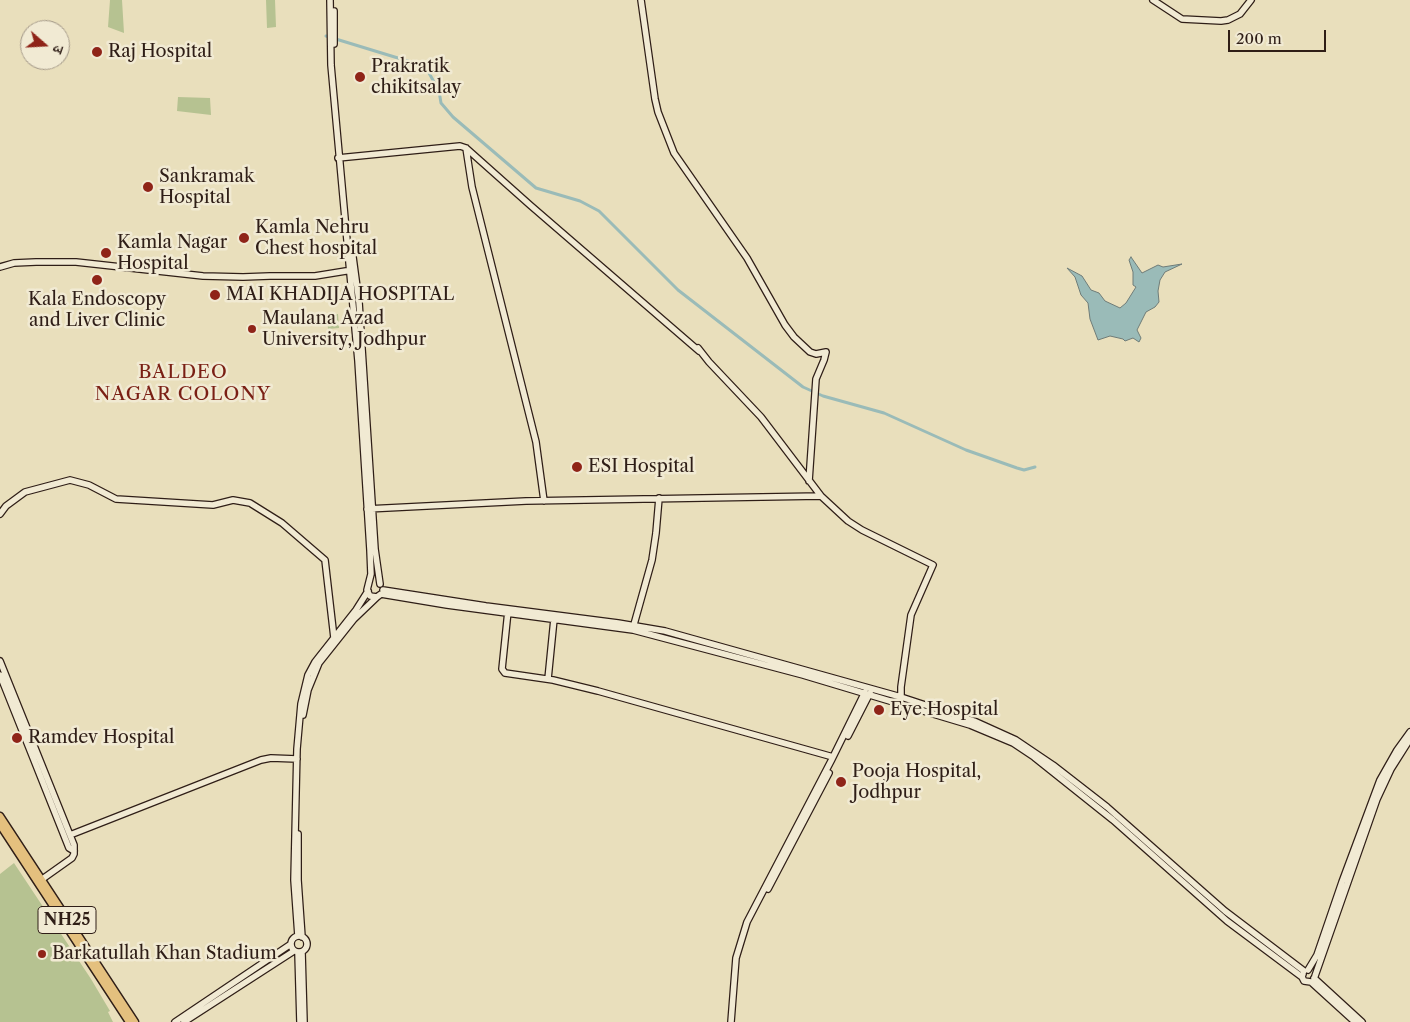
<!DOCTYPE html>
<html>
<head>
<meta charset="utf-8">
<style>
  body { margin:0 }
  #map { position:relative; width:1410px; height:1022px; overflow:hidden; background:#e9dfbc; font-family:"Libre Caslon Text","Noto Serif Devanagari",serif }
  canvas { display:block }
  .north { position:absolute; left:20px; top:20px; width:50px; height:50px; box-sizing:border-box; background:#f1ead3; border:1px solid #a39888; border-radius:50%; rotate:109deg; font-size:14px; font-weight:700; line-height:20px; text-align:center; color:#2f1e17 }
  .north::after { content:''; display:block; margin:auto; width:18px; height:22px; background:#8f2418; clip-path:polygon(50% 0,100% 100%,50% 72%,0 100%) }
  .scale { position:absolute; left:1228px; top:30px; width:98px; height:22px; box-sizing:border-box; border:2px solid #2f1e17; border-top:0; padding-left:6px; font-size:15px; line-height:18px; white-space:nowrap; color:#2f1e17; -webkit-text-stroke:4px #f1ead3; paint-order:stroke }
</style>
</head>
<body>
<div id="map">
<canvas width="1410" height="1022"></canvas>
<div class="north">उ</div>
<div class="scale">200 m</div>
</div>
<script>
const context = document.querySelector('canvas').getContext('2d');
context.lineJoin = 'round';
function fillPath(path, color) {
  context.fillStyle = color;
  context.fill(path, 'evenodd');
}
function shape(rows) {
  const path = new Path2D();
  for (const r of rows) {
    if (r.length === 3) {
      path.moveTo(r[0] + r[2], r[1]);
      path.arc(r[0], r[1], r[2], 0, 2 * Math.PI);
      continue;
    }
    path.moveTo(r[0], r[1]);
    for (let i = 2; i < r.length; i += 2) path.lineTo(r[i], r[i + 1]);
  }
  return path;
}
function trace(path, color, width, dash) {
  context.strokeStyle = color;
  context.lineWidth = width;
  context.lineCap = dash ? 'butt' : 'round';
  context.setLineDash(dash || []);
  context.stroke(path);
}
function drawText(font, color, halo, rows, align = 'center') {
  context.font = font + ' "Libre Caslon Text",serif';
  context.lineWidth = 5;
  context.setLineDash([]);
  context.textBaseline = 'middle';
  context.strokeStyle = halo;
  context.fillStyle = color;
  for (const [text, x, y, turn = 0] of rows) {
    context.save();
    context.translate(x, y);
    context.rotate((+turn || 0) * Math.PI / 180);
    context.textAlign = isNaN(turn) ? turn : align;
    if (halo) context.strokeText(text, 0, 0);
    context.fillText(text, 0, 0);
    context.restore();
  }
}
const green = shape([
  [110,0,122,0,124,33,108,27],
  [266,0,275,0,276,27,267,28],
  [178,97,210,98,211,115,177,111],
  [338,314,339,328,328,329,327,315],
  [14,863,91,979,110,1011,108,1012,113,1022,0,1022,0,874]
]);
const water = shape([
  [1131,257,1142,273,1158,265,1163,267,1182,264,1165,272,1160,280,1158,291,1159,302,1155,307,1146,312,1137,330,1141,338,1139,342,1133,338,1125,341,1123,339,1110,336,1098,340,1090,319,1088,303,1081,295,1075,277,1067,268,1082,276,1091,290,1099,293,1105,301,1120,308,1126,303,1136,287,1133,285,1133,272,1129,260,1131,257]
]);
const canal = shape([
  [326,36,411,62,429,73,439,91,441,103,453,117,536,188,580,201,599,211,678,290,803,387,823,396,884,413,966,450,1017,468,1024,470,1035,467]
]);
const secondary = shape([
  [330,0,331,65,358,361,370,550,371,574,367,590,370,596,377,597,381,594,447,605,633,630,803,675,970,725,1013,743,1034,757,1113,820,1227,921,1302,977],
  [641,0,655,99,658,112,674,153,747,258,785,325,794,337,810,352,816,354,826,352,824,360,816,379,809,481],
  [1153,0,1182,19,1221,21,1228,20,1240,14,1251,0],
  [334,44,334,11],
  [466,148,472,187,480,219,536,442,544,501],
  [338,158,460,146,466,148,530,205,699,351],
  [351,242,359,302,375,549,380,584],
  [0,267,14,263,36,262,76,262,203,276,243,277,270,276,315,276,352,270],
  [698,348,709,362,761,417,821,496],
  [367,509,526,501,821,496,848,521,862,530,933,565,911,615,901,687,901,697],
  [0,514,6,506,25,492,70,480,89,485,116,499,213,505,233,500,250,503,282,523,325,560,334,638],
  [383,590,486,606,618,623,665,631,901,697,974,721,1016,740,1053,765,1107,807,1225,911,1304,971],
  [508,611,502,669,505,673,553,680,598,691,833,757],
  [633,628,652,560,656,533,659,498],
  [0,661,74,845,74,854,72,858,41,880],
  [0,675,69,848,74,851],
  [548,679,554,619],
  [303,715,308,690,319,663,354,619,377,597],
  [848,736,870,693],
  [298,834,298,880,302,937],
  [70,835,261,760,271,758,297,759],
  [768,889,829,773],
  [299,944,8],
  [298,936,294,880,297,749,301,704,308,675,315,662,356,610,368,591],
  [302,952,304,1022],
  [298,953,300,1022],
  [1308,970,1317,955,1342,882,1380,780,1397,750,1410,732],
  [1303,974,1302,977,1304,981,1311,982,1355,1022],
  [1315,976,1377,799,1391,769,1410,739],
  [1314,978,1362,1022],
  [175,1022,291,944],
  [184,1022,294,951],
  [731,1022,736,958,747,922,831,761,865,692]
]);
const primary = shape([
  [0,816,135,1022],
  [0,825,129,1022]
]);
const markers = [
  [97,52,6,"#8f2418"],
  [360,77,6,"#8f2418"],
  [148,187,6,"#8f2418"],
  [244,238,6,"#8f2418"],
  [106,253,6,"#8f2418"],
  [97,280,6,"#8f2418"],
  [215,295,6,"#8f2418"],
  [252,329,5,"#8f2418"],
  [577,467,6,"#8f2418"],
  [879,710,6,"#8f2418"],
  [17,738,6,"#8f2418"],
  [841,782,6,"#8f2418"],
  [42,954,5,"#8f2418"]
];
const shields = [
  [67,920,58]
];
const shieldNames = [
  ["NH25",67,920]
];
const poiNames = [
  ["Raj Hospital",108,52],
  ["Prakratik",371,67],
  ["chikitsalay",371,88],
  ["Sankramak",159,177],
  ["Hospital",159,198],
  ["Kamla Nehru",255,228],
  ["Chest hospital",255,249],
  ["Kamla Nagar",117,243],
  ["Hospital",117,264],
  ["MAI KHADIJA HOSPITAL",226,295],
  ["Kala Endoscopy",97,300,"center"],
  ["and Liver Clinic",97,321,"center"],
  ["Maulana Azad",262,319],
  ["University, Jodhpur",262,340],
  ["ESI Hospital",588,467],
  ["Eye Hospital",890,710],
  ["Ramdev Hospital",28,738],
  ["Pooja Hospital,",852,772],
  ["Jodhpur",852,793],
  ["Barkatullah Khan Stadium",52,954]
];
const neighbourhoodNames = [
  ["BALDEO",183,373],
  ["NAGAR COLONY",183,395]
];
fillPath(green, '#b6c291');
fillPath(water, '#9abbb8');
trace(water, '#6f7c78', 1);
trace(canal, '#9abbb8', 3);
trace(secondary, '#2f1e17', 8);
trace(primary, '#2f1e17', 9);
trace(secondary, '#f1ead3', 5.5);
trace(primary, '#e4c07e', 6);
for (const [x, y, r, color] of markers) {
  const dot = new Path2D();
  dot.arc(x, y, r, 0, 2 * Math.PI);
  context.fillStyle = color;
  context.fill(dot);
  trace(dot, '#f1ead3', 2);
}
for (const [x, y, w] of shields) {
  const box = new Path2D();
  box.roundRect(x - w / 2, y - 13.5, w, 27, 4);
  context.fillStyle = '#f1ead3';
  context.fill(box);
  trace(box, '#2f1e17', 1);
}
drawText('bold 16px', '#2f1e17', null, shieldNames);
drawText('18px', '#2f1e17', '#f1ead3', poiNames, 'left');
context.letterSpacing = '1px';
drawText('19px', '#7a1f14', '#f1ead3', neighbourhoodNames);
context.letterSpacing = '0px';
</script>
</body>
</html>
